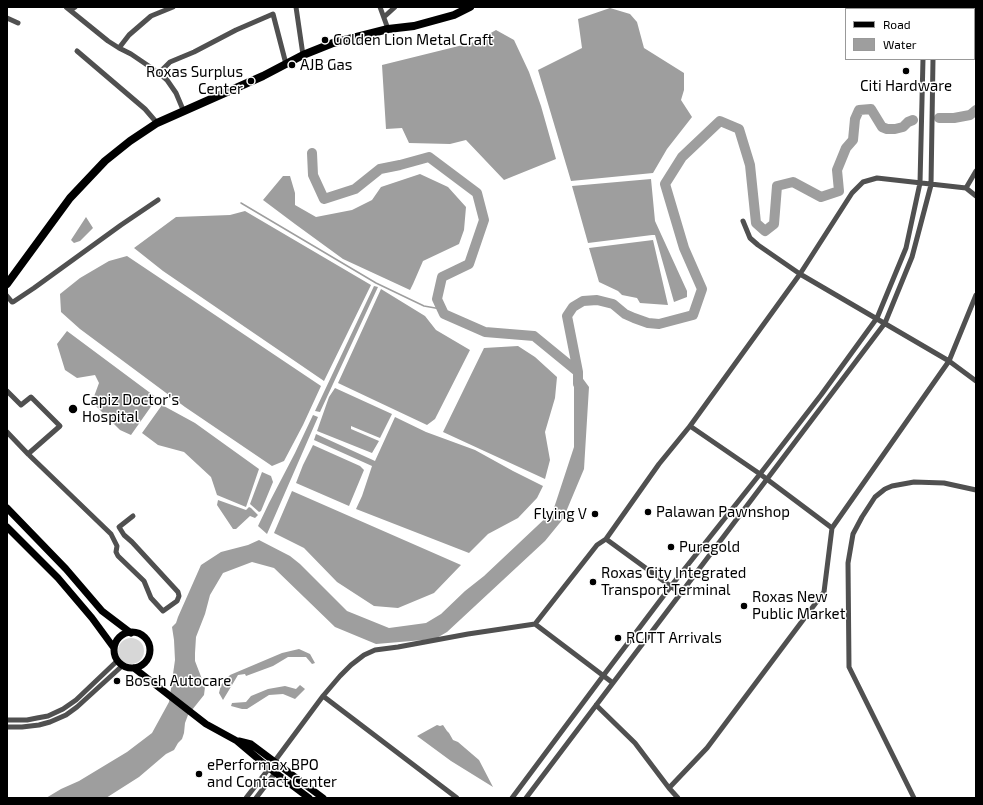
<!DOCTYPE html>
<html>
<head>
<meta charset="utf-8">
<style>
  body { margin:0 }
  #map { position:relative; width:983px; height:805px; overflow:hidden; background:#fff; font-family:"Exo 2",sans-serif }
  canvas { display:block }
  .frame { position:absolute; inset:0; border:8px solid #000; pointer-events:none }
  .legend { position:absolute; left:845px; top:8px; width:130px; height:52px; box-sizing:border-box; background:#fff; border:1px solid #999; margin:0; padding:5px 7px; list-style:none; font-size:12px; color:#000 }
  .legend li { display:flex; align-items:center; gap:8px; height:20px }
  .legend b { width:20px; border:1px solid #999 }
</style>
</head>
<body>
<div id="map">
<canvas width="983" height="805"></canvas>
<div class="frame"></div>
<ul class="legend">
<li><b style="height:5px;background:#000"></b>Road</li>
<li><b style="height:11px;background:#9e9e9e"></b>Water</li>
</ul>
</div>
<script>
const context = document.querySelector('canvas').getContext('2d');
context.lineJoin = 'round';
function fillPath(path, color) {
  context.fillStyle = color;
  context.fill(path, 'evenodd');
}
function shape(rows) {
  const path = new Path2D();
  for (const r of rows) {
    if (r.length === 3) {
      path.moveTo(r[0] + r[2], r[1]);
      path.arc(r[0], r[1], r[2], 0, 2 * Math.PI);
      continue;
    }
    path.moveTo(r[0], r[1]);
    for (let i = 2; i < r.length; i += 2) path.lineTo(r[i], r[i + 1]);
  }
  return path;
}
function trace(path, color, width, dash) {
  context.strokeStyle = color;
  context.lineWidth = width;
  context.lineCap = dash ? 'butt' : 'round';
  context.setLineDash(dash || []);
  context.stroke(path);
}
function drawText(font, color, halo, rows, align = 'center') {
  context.font = font + ' "Exo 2",sans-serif';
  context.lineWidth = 3;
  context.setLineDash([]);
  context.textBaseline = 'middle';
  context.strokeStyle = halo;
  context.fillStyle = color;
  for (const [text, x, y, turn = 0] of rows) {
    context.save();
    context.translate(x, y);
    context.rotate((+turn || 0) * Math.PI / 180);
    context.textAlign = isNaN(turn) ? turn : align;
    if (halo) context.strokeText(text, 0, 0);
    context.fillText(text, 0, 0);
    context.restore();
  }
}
const green = shape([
  [131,651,13]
]);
const water = shape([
  [610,8,630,14,637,22,644,48,684,73,684,90,681,100,692,117,667,149,653,173,571,181,538,70,582,48,578,19],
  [496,30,514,40,529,72,541,106,556,159,504,180,466,140,450,144,409,143,402,128,386,129,382,65,475,42],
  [420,174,448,187,466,207,464,230,459,244,423,261,413,284,410,290,343,259,295,224,263,200,283,176,290,176,295,193,295,205,316,217,352,210,372,200,381,187],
  [651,179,655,221,687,291,687,297,674,302,655,235,652,235,588,243,572,186],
  [245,211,371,285,324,381,163,271,134,248,176,217,230,215],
  [86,217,93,228,80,241,74,243,71,240],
  [653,240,668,305,640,303,637,298,622,295,618,291,599,282,589,248],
  [127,256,321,386,303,425,284,461,272,466,185,407,80,329,61,312,60,294,80,278,109,261],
  [374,286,378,287,320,412,315,411],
  [381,289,425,316,436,330,470,350,435,419,427,425,338,383],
  [67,331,157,398,131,435,120,430,92,402,99,383,95,375,77,378,65,370,57,344],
  [518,346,535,357,557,377,555,398,545,432,550,460,545,479,443,432,484,348],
  [578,372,589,387,584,469,563,519,545,541,447,632,435,639,376,644,335,627,274,568,252,562,223,573,210,595,205,614,196,637,195,653,195,661,205,687,204,695,188,715,185,723,184,733,182,739,178,743,174,750,166,754,139,777,106,798,46,798,61,789,79,781,127,752,152,733,169,702,175,660,174,640,172,627,176,623,178,617,201,565,221,552,248,545,259,540,290,556,300,564,347,611,389,628,426,623,441,614,465,591,484,576,553,511,574,447,574,383],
  [335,388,392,414,380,438,351,426,351,429,379,441,372,453,317,431,329,397],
  [162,405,195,423,259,469,246,507,217,495,211,477,184,452,158,445,142,433],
  [313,415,318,417,267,534,258,526,269,503,295,453],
  [395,417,426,432,475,450,513,471,543,486,537,498,518,518,488,534,469,553,356,509,362,496,372,466,314,440,316,434,375,461],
  [313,445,360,466,364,470,349,506,296,483,303,465],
  [262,472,271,476,273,482,261,511,259,512,250,504],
  [292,491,461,565,434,593,398,608,374,606,337,582,304,548,274,533],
  [218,500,246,510,249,507,251,508,258,515,255,518,250,516,236,529,233,529,217,505],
  [299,649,310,654,315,663,312,664,306,657,288,657,273,666,246,676,245,674,238,675,223,700,219,693,221,685,230,675,282,653],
  [300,685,305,689,295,699,283,694,269,695,247,709,242,709,231,706,232,703,246,702,251,696,268,689,285,686,296,689],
  [437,725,440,726,443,725,447,731,449,733,453,740,458,742,479,760,493,787,451,761,417,736]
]);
const stream = shape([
  [241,203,376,283,424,306,441,309]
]);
const river = shape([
  [939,118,954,118,970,115,976,110],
  [312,153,313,175,324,199,355,189,380,169,400,165,429,157,477,193,484,220,469,264,442,277,437,299,444,314,485,332,534,336,578,372],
  [578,384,578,372,567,316,573,307,583,301,597,300,613,304,625,314,634,318,648,323,659,324,693,315,702,289,684,248,665,184,682,157,720,121,739,129,750,165,756,223,765,231,774,224,777,186,793,182,821,197,839,191,837,170,846,148,853,140,855,119,859,110,871,109,882,127,887,129,895,129,903,127,908,122,913,120]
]);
const minor = shape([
  [66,7,108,41,119,48,131,54,159,73,167,80,176,93,184,112],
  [296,7,303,55],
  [380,7,388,29],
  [922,7,922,9],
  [931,7,931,9],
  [70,10,75,7],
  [384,17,395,7],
  [7,18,18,23],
  [119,48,129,35,151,16,173,7],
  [77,51,145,109,157,123],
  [159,73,170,62,194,52,236,30,273,14,286,64],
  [966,188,976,171],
  [743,221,750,238,758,245,800,274,949,361,976,381],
  [7,296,12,302,13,302,34,288,121,225,158,200],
  [7,391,21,405,31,397,60,426,28,454],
  [690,426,760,474,832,528],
  [7,432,28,454,111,534,117,546,116,552,118,556,144,581,151,598,163,611,177,601,179,596,178,592,132,542,124,535,119,527,133,516],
  [606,539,680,593],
  [535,624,597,545,606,539,659,464,690,426,800,274,852,193,863,182,877,178,966,188,976,196],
  [323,696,457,798],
  [596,705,635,743,669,788,678,798],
  [7,720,27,720,37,718,48,716,63,709,76,700,117,661],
  [7,727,22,727,39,725,50,722,66,715,77,707,122,666],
  [669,788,707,748,824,592,832,528,949,361,976,295],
  [246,798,274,762,323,696,340,676,351,665,364,655,375,650,398,647,468,634,535,624,613,683],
  [256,798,275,773],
  [512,798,603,676,671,586,760,474,821,395,877,318,906,248,920,183,923,59],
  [526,798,885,323,912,257,931,185,933,59],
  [914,798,849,667,848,563,853,534,862,517,875,497,885,489,892,486,914,482,944,483,976,490]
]);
const major = shape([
  [7,508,66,569,102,611,131,633],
  [7,527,58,578,92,618,114,648],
  [132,650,18],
  [134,668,206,724,237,741,269,768,309,798],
  [239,741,251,744,323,798]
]);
const highway = shape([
  [7,284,59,213,70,198,105,161,130,141,157,123,263,76,303,55,333,43,388,29,414,26,454,15,470,7]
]);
const markers = [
  [325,40,4,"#000"],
  [292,65,4,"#000"],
  [906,71,4,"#000"],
  [251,81,4,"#000"],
  [73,409,5,"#000"],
  [648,512,4,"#000"],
  [595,514,4,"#000"],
  [671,547,4,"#000"],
  [593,582,4,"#000"],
  [744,606,4,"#000"],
  [618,638,4,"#000"],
  [117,681,4,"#000"],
  [199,774,4,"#000"]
];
const poiNames = [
  ["Golden Lion Metal Craft",333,40],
  ["AJB Gas",300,65],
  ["Roxas Surplus",243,72,"right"],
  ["Center",243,89,"right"],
  ["Citi Hardware",906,86,"center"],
  ["Capiz Doctor's",82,400],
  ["Hospital",82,417],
  ["Palawan Pawnshop",656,512],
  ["Flying V",587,514,"right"],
  ["Puregold",679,547],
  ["Roxas City Integrated",601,573],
  ["Transport Terminal",601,590],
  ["Roxas New",752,597],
  ["Public Market",752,614],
  ["RCITT Arrivals",626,638],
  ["Bosch Autocare",125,681],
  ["ePerformax BPO",207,765],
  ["and Contact Center",207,782]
];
fillPath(green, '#d7d7d7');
fillPath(water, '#9e9e9e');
trace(stream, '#9e9e9e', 1.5);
trace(river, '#9e9e9e', 10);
trace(minor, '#505050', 5);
trace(major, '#000', 7);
trace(highway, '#000', 8);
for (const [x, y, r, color] of markers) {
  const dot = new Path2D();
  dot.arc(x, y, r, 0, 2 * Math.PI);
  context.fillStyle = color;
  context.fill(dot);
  trace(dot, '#fff', 1.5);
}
drawText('15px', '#000', '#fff', poiNames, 'left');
</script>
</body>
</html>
